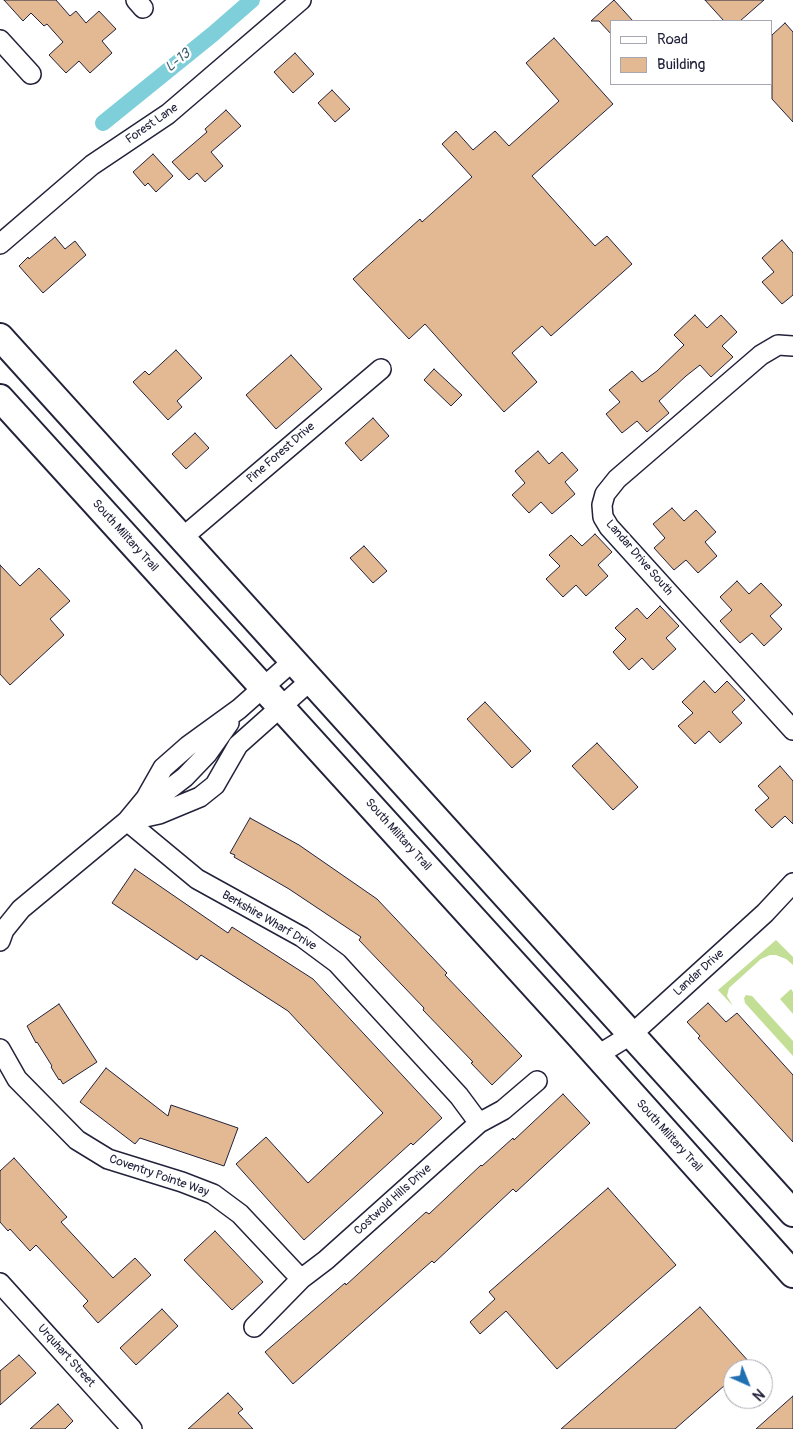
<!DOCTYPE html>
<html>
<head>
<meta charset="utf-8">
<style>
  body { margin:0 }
  #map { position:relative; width:793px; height:1429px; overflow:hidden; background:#fff; font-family:Pangolin,sans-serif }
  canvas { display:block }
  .legend { position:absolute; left:610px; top:20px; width:162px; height:65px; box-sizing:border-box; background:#fff; border:1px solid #a7a7b1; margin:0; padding:6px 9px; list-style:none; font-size:15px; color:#22223b }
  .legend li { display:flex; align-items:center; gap:10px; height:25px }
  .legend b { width:25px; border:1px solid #a7a7b1 }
  .north { position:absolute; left:723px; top:1359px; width:50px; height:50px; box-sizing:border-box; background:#fff; border:1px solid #a7a7b1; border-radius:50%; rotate:136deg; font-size:14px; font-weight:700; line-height:20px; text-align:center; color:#22223b }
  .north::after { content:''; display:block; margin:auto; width:18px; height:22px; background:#1f6fb2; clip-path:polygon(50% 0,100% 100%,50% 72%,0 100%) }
</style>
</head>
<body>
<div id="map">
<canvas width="793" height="1429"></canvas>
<ul class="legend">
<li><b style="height:6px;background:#fff"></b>Road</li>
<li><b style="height:14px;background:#e3b993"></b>Building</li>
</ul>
<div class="north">N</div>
</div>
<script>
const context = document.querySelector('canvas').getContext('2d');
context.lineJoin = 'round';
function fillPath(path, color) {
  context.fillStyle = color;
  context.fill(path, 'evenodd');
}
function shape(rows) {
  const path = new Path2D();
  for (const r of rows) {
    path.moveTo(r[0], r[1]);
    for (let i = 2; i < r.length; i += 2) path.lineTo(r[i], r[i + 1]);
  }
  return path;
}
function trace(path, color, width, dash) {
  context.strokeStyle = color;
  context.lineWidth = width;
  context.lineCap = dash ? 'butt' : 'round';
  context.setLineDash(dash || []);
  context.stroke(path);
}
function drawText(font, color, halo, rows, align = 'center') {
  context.font = font + ' Pangolin,sans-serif';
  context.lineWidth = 4.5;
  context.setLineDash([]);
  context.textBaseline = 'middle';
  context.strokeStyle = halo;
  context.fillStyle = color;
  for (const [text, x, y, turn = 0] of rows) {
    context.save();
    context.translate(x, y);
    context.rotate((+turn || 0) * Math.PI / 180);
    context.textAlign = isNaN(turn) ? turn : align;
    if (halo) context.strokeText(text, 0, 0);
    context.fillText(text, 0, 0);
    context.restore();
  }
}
const green = shape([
  [776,940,793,957,793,965,786,959,776,955,770,955,761,959,729,988,727,996,733,1006,718,990],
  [791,989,793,992,793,1014,780,999],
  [746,995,752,996,793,1041,793,1056,745,1003,744,998]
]);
const canal = shape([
  [103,123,213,34,252,0]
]);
const building = shape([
  [4,0,56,0,70,16,76,11,86,23,99,11,116,29,102,41,112,53,90,73,79,61,66,73,49,55,63,42,47,24,44,26,31,13,23,21,4,0],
  [614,0,633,21,612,21,612,35,599,21,591,21,614,0],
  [705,0,764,0,740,21,724,21,705,0],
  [785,23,793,32,793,122,772,99,772,35,785,23],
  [554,38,613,104,532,176,595,246,607,236,632,264,551,336,542,326,512,353,537,382,504,412,425,324,409,339,353,279,420,219,422,222,472,177,442,144,456,131,473,150,495,131,509,146,559,101,526,63,554,38],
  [295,53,314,74,293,93,274,72,295,53],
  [332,90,350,109,335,122,318,103,332,90],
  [226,110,241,126,211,152,223,166,205,182,197,173,189,180,172,162,207,132,205,129,226,110],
  [153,154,173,176,156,192,148,183,145,186,133,172,153,154],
  [55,237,65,249,75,241,86,255,43,293,19,266,28,257,29,259,55,237],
  [782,240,793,253,793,295,782,304,762,282,774,272,762,258,782,240],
  [695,315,707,328,721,315,737,332,722,346,733,357,711,377,700,365,686,376,659,401,669,413,647,432,637,421,622,433,606,414,620,402,609,390,632,371,642,382,657,371,684,345,674,335,695,315],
  [176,350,202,378,177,401,182,407,168,420,133,382,145,371,149,375,176,350],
  [291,355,322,389,276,429,246,395,291,355],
  [434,369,462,395,451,406,424,380,434,369],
  [373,418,389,436,361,461,345,443,373,418],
  [195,433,209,448,186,469,172,454,195,433],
  [538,451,549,464,562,452,578,470,565,482,575,494,552,514,541,502,529,513,512,495,525,483,515,471,538,451],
  [672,508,684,521,696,510,716,532,705,542,717,556,698,573,686,560,674,570,654,548,665,538,653,524,672,508],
  [595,534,612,552,598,565,608,576,586,596,576,585,563,597,546,579,560,566,549,555,571,535,582,546,595,534],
  [364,546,387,571,373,583,350,558,364,546],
  [0,565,20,586,39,568,70,601,50,619,64,635,10,685,0,674,0,565],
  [737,581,749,594,761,583,782,605,770,616,782,629,764,646,752,633,740,643,720,621,732,610,720,597,737,581],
  [660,606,679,626,666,638,676,649,653,670,642,658,629,670,613,652,626,639,615,628,637,608,647,619,660,606],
  [704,681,715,693,727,681,745,700,732,712,742,723,720,743,709,731,695,744,678,726,693,713,682,702,704,681],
  [485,702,531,751,512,768,467,719,485,702],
  [597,743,638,787,613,810,572,766,597,743],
  [780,766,793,781,793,824,785,816,772,828,755,810,769,798,758,786,780,766],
  [250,818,299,845,377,899,447,973,445,975,522,1056,492,1085,471,1063,473,1062,423,1010,424,1008,359,940,361,937,289,889,234,857,235,855,230,853,250,818],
  [135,869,228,933,232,927,313,979,442,1118,413,1145,411,1143,304,1240,236,1164,266,1137,308,1183,383,1113,288,1011,201,955,197,960,112,903,135,869],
  [708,1003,726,1022,737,1013,793,1075,793,1142,698,1038,700,1036,687,1022,708,1003],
  [59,1004,97,1062,63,1084,60,1079,59,1080,51,1067,52,1066,37,1042,36,1043,27,1026,59,1004],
  [106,1068,168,1116,171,1105,238,1128,224,1166,140,1138,135,1144,80,1102,106,1068],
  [563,1094,590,1123,516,1192,513,1189,434,1263,432,1261,293,1384,265,1352,345,1283,346,1285,426,1212,429,1214,481,1165,482,1166,513,1138,514,1140,563,1094],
  [14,1158,67,1217,61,1222,113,1278,135,1258,151,1275,98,1323,83,1306,88,1301,36,1245,30,1251,10,1229,8,1231,0,1222,0,1171,14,1158],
  [608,1188,676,1265,557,1369,506,1311,480,1334,470,1322,495,1299,489,1292,608,1188],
  [215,1231,263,1282,232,1310,184,1260,215,1231],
  [700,1307,750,1363,744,1369,733,1369,733,1378,675,1429,561,1429,700,1307],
  [162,1309,178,1326,136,1365,120,1348,162,1309],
  [19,1355,36,1373,0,1405,0,1371,19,1355],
  [228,1393,243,1409,238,1413,253,1429,188,1429,228,1393],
  [793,1396,793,1429,756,1429,793,1396],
  [58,1404,73,1421,65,1429,30,1429,58,1404]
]);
const minor = shape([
  [136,0,143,8],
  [0,40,31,74],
  [0,244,92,165,168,114,301,0],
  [793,346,778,345,761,355,617,479,605,494,602,505,603,517,609,527,793,730],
  [182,538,381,369],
  [146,798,159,797,185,777,207,754,229,723],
  [127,821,197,879,302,937,337,963,459,1096,479,1123],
  [127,821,159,814,200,797,215,785,238,745,311,680],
  [0,941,4,930,21,909,127,821,146,798,163,768,188,746,239,709,293,661],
  [0,1049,17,1079,77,1140,108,1159,182,1182,213,1194,240,1214,301,1279],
  [598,1055,632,1034,765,913,793,883],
  [0,1283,132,1429],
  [254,1327,301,1279,326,1260,479,1123,503,1110,537,1081]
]);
const secondary = shape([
  [0,337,793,1213],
  [0,398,578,1034,793,1274]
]);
const streetNames = [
  ["Forest Lane",152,124,-35],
  ["Pine Forest Drive",281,453,-41],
  ["South Military Trail",125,536,48],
  ["Landar Drive South",639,558,49],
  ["South Military Trail",398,835,48],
  ["Berkshire Wharf Drive",269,921,30],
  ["Landar Drive",699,973,-42],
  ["South Military Trail",669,1136,48],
  ["Coventry Pointe Way",159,1176,19],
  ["Costwold Hills Drive",393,1200,-42],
  ["Urquhart Street",66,1356,48]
];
const waterNames = [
  ["L-13",178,61,-39]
];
fillPath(green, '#c3de95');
trace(canal, '#7ecfd9', 16);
fillPath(building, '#e3b993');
trace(building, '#22223b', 1);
trace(minor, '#22223b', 22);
trace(secondary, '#22223b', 30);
trace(minor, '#fff', 19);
trace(secondary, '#fff', 26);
drawText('12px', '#22223b', '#fff', streetNames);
drawText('italic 14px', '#425f72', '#fff', waterNames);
</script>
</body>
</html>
